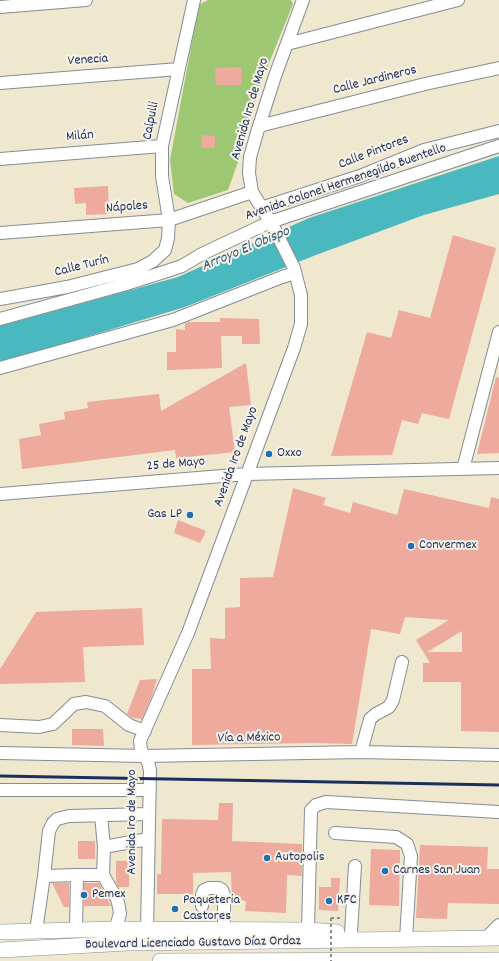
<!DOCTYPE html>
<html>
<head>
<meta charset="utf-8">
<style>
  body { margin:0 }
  canvas { display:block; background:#efe8cf }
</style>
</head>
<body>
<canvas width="499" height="961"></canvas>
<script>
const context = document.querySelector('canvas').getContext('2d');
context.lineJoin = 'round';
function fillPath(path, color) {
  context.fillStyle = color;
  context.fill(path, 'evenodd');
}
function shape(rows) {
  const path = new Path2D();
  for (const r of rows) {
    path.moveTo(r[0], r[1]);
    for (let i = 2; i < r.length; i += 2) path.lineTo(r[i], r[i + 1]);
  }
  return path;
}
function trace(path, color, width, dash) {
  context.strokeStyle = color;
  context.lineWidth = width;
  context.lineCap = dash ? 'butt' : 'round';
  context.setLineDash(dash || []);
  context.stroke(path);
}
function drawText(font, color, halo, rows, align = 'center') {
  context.font = font + ' Dekko,sans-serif';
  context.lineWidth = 4;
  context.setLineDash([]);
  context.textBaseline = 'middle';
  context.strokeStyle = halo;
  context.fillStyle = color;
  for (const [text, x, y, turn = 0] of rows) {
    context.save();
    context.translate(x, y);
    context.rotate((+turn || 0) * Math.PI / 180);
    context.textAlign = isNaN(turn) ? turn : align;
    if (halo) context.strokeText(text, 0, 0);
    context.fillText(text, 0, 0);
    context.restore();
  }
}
const green = shape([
  [208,0,291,0,293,4,263,78,249,121,243,148,228,190,188,203,174,194,170,160,199,5]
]);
const water = shape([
  [499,156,499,194,424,215,316,255,185,307,0,363,0,326,178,277,309,218]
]);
const building = shape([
  [241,67,242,85,216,85,215,68],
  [202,135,215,136,215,148,201,148],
  [108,186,109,214,86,215,86,203,75,204,74,188],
  [453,235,496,248,449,419,422,413,418,424,402,420,392,455,331,456,367,332,391,338,399,310,430,318],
  [220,318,259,319,260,344,242,344,242,336,221,336,222,368,167,370,167,352,176,352,176,329,185,330,185,323,189,322,220,322],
  [246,363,251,405,229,407,235,452,176,458,175,450,22,469,19,439,41,435,39,424,65,419,64,412,88,408,87,402,159,394,161,411],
  [496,377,499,378,499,453,477,454],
  [293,488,326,498,323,505,350,513,353,502,397,515,404,489,489,508,491,497,499,499,499,732,461,731,461,682,423,682,423,663,430,663,416,640,449,620,405,617,400,634,371,629,352,744,313,743,192,745,192,669,211,669,210,638,225,639,225,608,240,607,240,578,273,577],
  [462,631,462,652,427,652],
  [178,520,206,531,200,543,174,533],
  [142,608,144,645,83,647,85,682,0,684,0,669,36,612],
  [157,679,152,696,142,719,133,718,127,714,140,680],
  [72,729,103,729,104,746,72,745],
  [219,803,233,803,232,841,302,844,302,876,287,875,286,913,245,911,246,901,232,899,231,872,193,873,193,894,157,894,157,874,161,874,162,819,218,820],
  [78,841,95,841,95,859,78,859],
  [420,845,488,847,487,869,499,869,499,904,448,903,447,919,416,918],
  [371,849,400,850,399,906,369,905],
  [116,861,129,861,129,887,118,887,116,882],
  [331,878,340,878,338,911,319,910,319,887,331,887],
  [52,883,69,883,69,907,64,907],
  [84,883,99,883,111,906,84,906]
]);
const path = shape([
  [331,918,342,918]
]);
const minor = shape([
  [0,7,86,0],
  [287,44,458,0],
  [0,83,179,69],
  [259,126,425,84,499,68],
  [0,159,162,146],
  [261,208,360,176,424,150,499,131],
  [0,233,169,220,252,192],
  [0,299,67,287,138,269,153,261,165,250,168,238,169,220,162,176,162,146,194,0],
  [0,319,123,285,164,272,182,266,202,254,270,222,499,146],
  [0,368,173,320,282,277,295,273],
  [463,469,499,332],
  [0,494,247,474,499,468],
  [0,725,39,727,53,724,74,704,86,702,105,706,129,725,145,731],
  [361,752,370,719,376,714,389,707,393,700,402,662],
  [0,753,145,756,361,752,499,755],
  [0,790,150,790],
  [101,815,104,847],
  [335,833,396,837,407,844,411,856,406,939],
  [103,875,117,899,119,907,120,914,115,929],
  [44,876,77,875],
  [202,906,202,895,204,890,209,888,219,888,222,890,224,895,224,930],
  [76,930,77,875,103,875,104,847,148,839],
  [147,930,150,770,148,762,141,750,140,741,188,633,294,348,301,324,301,295,294,268,273,226,252,192,249,173,250,157,259,126,275,76,303,0],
  [308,930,311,810,316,805,326,802,499,812],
  [36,931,44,876,49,831,53,823,57,819,69,816,149,814],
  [351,933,355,866],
  [486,938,499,925]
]);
const major = shape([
  [0,932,115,929,308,930,337,932],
  [0,950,128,943,499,938],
  [160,961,499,960]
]);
const rail = shape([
  [0,776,499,785]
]);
const pathBridge = shape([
  [331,918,331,961]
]);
const markers = [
  [269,454,4,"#1f6fb2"],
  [190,515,4,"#1f6fb2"],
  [411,546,4,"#1f6fb2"],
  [267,858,4,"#1f6fb2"],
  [385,871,4,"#1f6fb2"],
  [84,895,4,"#1f6fb2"],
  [329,901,4,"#1f6fb2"],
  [175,909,4,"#1f6fb2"]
];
const streetNames = [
  ["Venecia",88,61,-4],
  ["Calle Jardineros",375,81,-14],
  ["Avenida 1ro de Mayo",251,109,-74],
  ["Calpulli",152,121,-79],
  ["Milán",80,137,-5],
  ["Calle Pintores",374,153,-21],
  ["Avenida Colonel Hermenegildo Buentello",346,183,-19],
  ["Nápoles",127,208,-4],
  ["Calle Turín",82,267,-14],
  ["Avenida 1ro de Mayo",237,457,-70],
  ["25 de Mayo",176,465,-5],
  ["Vía a México",249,739,-1],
  ["Avenida 1ro de Mayo",133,822,-90],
  ["Boulevard Licenciado Gustavo Díaz Ordaz",193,944,-1]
];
const poiNames = [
  ["Oxxo",277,454],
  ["Gas LP",182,515,"right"],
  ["Convermex",419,546],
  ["Autopolis",275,858],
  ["Carnes San Juan",393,871],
  ["Pemex",92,895],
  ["Paqueteria",183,901],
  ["Castores",183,917],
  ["KFC",337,901]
];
const waterNames = [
  ["Arroyo El Obispo",246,250,-23]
];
fillPath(green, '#9ec773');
fillPath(water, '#4ab9bf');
fillPath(building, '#edaa9d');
trace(minor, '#858c96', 14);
trace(major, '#858c96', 16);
trace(path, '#858c96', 2, [3, 3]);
trace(minor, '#fff', 12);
trace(major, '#fff', 15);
trace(rail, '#1b2f5e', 3);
trace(pathBridge, '#858c96', 2, [3, 3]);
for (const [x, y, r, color] of markers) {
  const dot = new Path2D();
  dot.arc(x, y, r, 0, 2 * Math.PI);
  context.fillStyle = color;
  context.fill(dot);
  trace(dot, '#f7f3e8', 1.5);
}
drawText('14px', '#1b2f5e', '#f7f3e8', streetNames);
drawText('14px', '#1b2f5e', '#f7f3e8', poiNames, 'left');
drawText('italic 15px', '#29587b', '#f7f3e8', waterNames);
</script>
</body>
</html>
